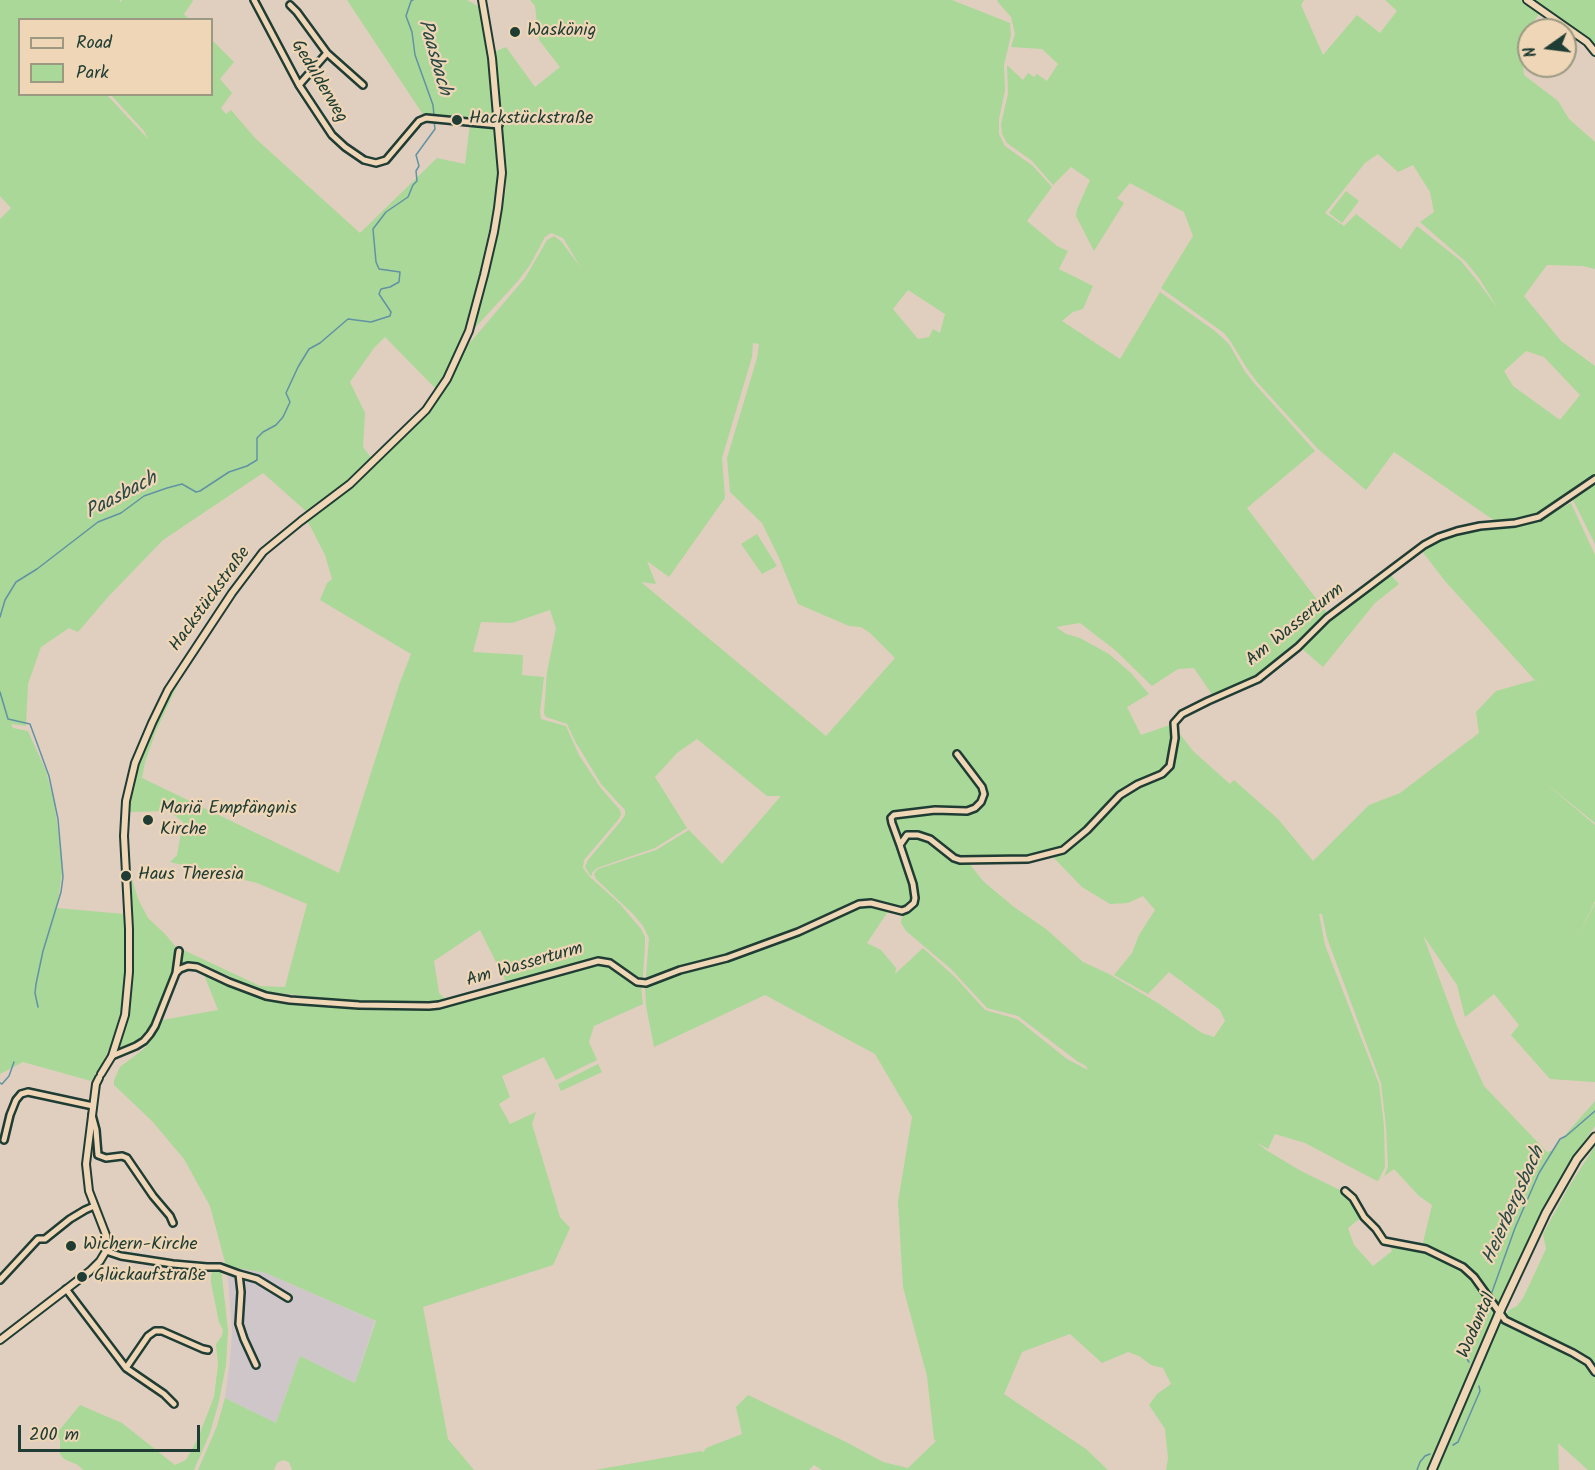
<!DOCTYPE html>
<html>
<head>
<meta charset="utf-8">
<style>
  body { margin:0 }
  #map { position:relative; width:1595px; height:1470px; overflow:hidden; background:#e0cfbf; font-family:Kalam,sans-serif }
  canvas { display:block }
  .legend { position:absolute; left:18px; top:18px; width:195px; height:78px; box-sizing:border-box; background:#eed6b6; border:2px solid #9b9982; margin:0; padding:8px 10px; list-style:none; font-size:18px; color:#1f3d34 }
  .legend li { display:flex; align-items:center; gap:12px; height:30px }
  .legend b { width:30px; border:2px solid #9b9982 }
  .north { position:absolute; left:1517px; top:18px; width:60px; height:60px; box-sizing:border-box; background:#eed6b6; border:2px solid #9b9982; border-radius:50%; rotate:256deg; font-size:16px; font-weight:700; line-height:24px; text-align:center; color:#1f3d34 }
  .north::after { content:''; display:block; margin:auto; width:21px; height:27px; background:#1f3d34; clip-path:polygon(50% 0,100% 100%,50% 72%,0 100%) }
  .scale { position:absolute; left:18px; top:1425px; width:182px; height:27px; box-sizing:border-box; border:3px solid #1f3d34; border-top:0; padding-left:8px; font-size:18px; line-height:21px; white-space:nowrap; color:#1f3d34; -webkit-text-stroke:4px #eed6b6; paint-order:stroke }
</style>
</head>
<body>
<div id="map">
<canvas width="1595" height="1470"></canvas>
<ul class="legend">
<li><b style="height:8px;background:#eed6b6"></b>Road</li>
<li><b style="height:16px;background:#a9d898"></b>Park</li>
</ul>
<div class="north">N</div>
<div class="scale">200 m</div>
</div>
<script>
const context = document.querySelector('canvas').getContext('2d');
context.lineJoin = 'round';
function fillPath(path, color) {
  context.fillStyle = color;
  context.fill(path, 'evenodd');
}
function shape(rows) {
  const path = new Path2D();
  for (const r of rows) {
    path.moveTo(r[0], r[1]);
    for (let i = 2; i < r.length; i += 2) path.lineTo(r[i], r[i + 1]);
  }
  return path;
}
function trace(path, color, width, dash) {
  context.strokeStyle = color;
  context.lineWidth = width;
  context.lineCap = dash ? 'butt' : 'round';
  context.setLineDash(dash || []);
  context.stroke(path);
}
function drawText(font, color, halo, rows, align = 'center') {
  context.font = font + ' Kalam,sans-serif';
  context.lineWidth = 4.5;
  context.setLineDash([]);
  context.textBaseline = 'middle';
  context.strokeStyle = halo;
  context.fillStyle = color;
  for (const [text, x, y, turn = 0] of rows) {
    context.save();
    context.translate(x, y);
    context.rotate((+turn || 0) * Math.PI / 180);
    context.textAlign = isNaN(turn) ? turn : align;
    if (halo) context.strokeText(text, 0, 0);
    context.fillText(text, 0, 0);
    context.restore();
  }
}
const built = shape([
  [227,1266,266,1273,375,1321,355,1383,300,1356,276,1423,225,1398,230,1360,232,1330]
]);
const green = shape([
  [0,0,119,0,121,2,122,0,192,0,193,1,184,14,189,19,20,20,20,94,107,95,148,139,144,131,111,95,212,94,212,40,234,62,220,79,232,93,221,108,226,114,231,110,255,138,360,233,437,158,465,164,470,124,496,127,498,188,480,274,458,352,437,390,385,337,374,348,350,382,365,413,363,447,372,459,342,486,307,512,263,473,163,540,108,597,78,632,69,628,41,647,28,684,26,726,11,724,13,728,28,731,46,771,54,802,61,849,62,872,57,908,124,914,125,966,121,1012,110,1047,101,1066,91,1081,23,1062,0,1074,0,219,11,208,0,196],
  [347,0,467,0,481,8,489,58,494,111,493,119,488,122,445,116,424,116],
  [530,0,952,0,1010,23,1011,35,1004,65,1005,90,999,119,999,134,1005,146,1033,166,1052,187,1027,221,1057,246,1068,251,1059,269,1093,286,1083,309,1073,312,1062,321,1120,359,1160,292,1215,331,1229,344,1244,370,1254,383,1315,451,1247,508,1328,614,1292,650,1246,683,1213,696,1194,668,1178,669,1152,686,1115,650,1080,623,1056,627,1066,634,1080,638,1109,654,1131,673,1149,694,1127,707,1141,735,1170,725,1171,753,1167,763,1159,770,1120,792,1089,824,1062,848,1028,857,965,858,983,881,1014,907,1046,929,1083,962,1109,974,1158,1003,1202,1033,1214,1037,1225,1021,1220,1010,1169,972,1148,994,1114,975,1132,953,1139,935,1155,910,1143,896,1128,903,1110,904,1082,887,1051,855,1065,851,1080,839,1124,795,1164,776,1173,767,1180,734,1193,751,1230,784,1234,780,1278,819,1313,861,1369,805,1400,793,1479,733,1476,712,1496,691,1535,680,1551,698,1445,581,1421,550,1438,540,1457,534,1480,529,1538,522,1558,509,1571,503,1595,555,1595,823,1543,781,1595,825,1595,901,1578,937,1595,903,1595,1082,1550,1079,1511,1035,1519,1025,1494,994,1465,1017,1457,985,1423,935,1457,1026,1484,1086,1547,1152,1551,1151,1595,1101,1595,1126,1566,1167,1542,1210,1498,1303,1487,1292,1474,1275,1463,1265,1435,1251,1422,1247,1432,1205,1419,1196,1394,1169,1377,1181,1305,1143,1275,1134,1268,1149,1256,1142,1266,1150,1301,1171,1344,1192,1352,1199,1362,1217,1348,1228,1354,1245,1373,1266,1392,1251,1391,1248,1393,1245,1431,1252,1463,1269,1472,1277,1496,1309,1467,1373,1475,1380,1501,1318,1540,1339,1578,1357,1587,1364,1595,1373,1595,1470,1588,1470,1558,1443,1559,1470,1438,1470,1429,1464,1426,1470,1166,1470,1168,1458,1165,1429,1149,1405,1157,1394,1171,1384,1163,1368,1151,1365,1139,1356,1128,1352,1102,1363,1070,1334,1022,1352,1004,1394,1086,1449,1108,1470,822,1470,814,1465,809,1470,595,1470,702,1451,703,1453,706,1448,742,1434,736,1407,748,1395,848,1443,883,1462,908,1468,936,1441,934,1439,927,1376,903,1287,898,1202,912,1117,875,1054,765,995,654,1047,646,1006,645,986,678,973,709,965,751,951,790,935,819,921,871,903,889,910,867,943,881,950,896,968,895,974,923,948,956,978,985,1010,1017,1019,1067,1059,1088,1070,1086,1066,1077,1061,1018,1016,987,1008,951,969,906,931,901,923,902,916,911,909,915,902,907,903,898,910,872,899,818,918,756,945,647,980,646,974,649,938,643,926,633,914,596,879,594,874,598,869,656,850,689,830,722,864,781,796,767,796,697,739,677,753,655,777,687,828,655,848,597,868,592,873,592,876,590,875,585,867,588,860,621,821,625,815,625,810,601,784,575,741,567,724,546,717,544,713,547,672,556,628,550,610,512,623,481,622,473,652,523,655,522,675,544,677,540,712,541,719,566,726,579,755,600,787,620,810,621,815,618,820,584,860,583,868,590,877,619,903,641,929,645,937,645,945,643,976,641,980,632,976,615,964,602,958,581,963,507,984,480,930,434,961,439,993,447,1001,433,1004,354,1002,263,991,197,962,185,963,173,971,152,1024,141,1040,122,1049,120,1047,127,1021,132,950,129,869,138,899,148,918,166,935,175,946,260,986,285,987,307,904,257,883,170,862,177,855,183,822,169,811,128,812,130,787,137,763,171,693,184,671,156,731,145,762,142,778,339,873,399,685,411,654,320,600,327,583,332,579,325,555,307,520,342,494,417,422,436,400,452,374,468,345,525,278,547,240,554,236,561,241,581,268,563,238,551,233,545,237,530,265,518,281,473,330,488,277,506,189,506,177,504,177,501,125,494,52,506,47,535,87,560,67,539,40,535,6],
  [908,290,945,314,940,333,933,329,929,337,918,339,893,309],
  [753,343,759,344,757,358,727,458,730,492,762,523,779,558,798,604,849,626,861,627,870,633,895,658,826,736,641,582,656,584,647,561,669,577,725,498,722,458,752,357],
  [1319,914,1322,914,1327,938,1381,1083,1386,1126,1388,1167,1384,1176,1379,1179,1385,1167,1384,1126,1379,1084,1325,945],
  [998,0,1304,0,1301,5,1323,55,1357,15,1380,33,1397,11,1385,0,1521,0,1540,13,1529,28,1521,47,1524,75,1558,101,1569,119,1595,142,1595,269,1583,266,1547,265,1524,296,1561,341,1595,366,1595,478,1538,515,1515,522,1498,523,1394,452,1366,490,1318,449,1257,382,1246,367,1231,342,1224,333,1161,288,1193,236,1184,212,1130,183,1117,198,1124,203,1094,251,1076,216,1077,209,1090,180,1071,167,1053,185,1032,161,1007,143,1002,134,1001,124,1008,94,1007,65,1023,80,1028,73,1034,77,1037,74,1047,81,1058,64,1042,49,1011,47,1015,34,1011,17,997,1],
  [1378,154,1398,172,1413,165,1430,192,1434,212,1420,222,1466,262,1479,278,1498,309,1479,283,1461,261,1417,226,1401,249,1356,214,1344,226,1325,213,1365,163],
  [1526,351,1544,357,1580,395,1560,420,1513,386,1504,371],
  [1532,0,1595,0,1595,47,1586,38],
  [1346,191,1359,201,1342,223,1329,213],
  [1595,482,1595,544,1572,498],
  [757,534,777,566,762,574,741,544],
  [1390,574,1399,584,1375,603,1323,667,1301,648,1327,621],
  [599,963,612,968,626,979,641,986,643,1004,594,1026,589,1042,597,1060,556,1080,544,1057,502,1076,510,1097,499,1104,510,1124,536,1112,532,1124,560,1217,570,1228,553,1265,423,1307,448,1439,474,1470,292,1470,289,1462,283,1460,277,1463,274,1470,198,1470,217,1426,225,1398,276,1423,300,1356,355,1383,376,1321,266,1273,226,1266,210,1206,184,1159,152,1121,114,1085,114,1080,120,1067,145,1048,162,1020,218,1010,203,972,261,997,341,1007,424,1009,440,1007],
  [598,1064,602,1072,561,1091,558,1084],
  [1595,1146,1595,1369,1589,1362,1507,1319,1505,1316,1509,1310,1517,1306,1523,1298,1546,1249,1543,1234,1568,1188],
  [214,1268,221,1268,226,1312,228,1331,226,1365,219,1401,210,1433,194,1470,83,1470,78,1465,64,1459,60,1454,60,1440,57,1433,80,1405,122,1423,175,1465,186,1460,198,1438,214,1397,218,1365,216,1344,222,1336,223,1330,219,1322,211,1283,211,1275]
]);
const stream = shape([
  [413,0,411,1,406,16,412,32,415,55,433,105,434,116],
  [0,617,5,600,16,582,37,569,98,522,121,513,144,496,167,488,182,484,196,492,200,491,229,472,247,466,257,460,257,438,263,432,276,425,283,417,290,402,286,393,298,367,309,349,320,343,348,319,371,322,390,316,391,312,379,294,381,289,390,287,399,282,400,272,379,269,376,262,373,229,386,212,408,197,413,185,417,181,416,171,419,166,416,155,435,129,434,121],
  [0,692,8,719,30,724,49,776,58,819,63,877,61,892,43,951,36,984,35,993,38,1007],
  [0,1083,2,1084,9,1076,14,1062],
  [1492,1292,1515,1228,1539,1173,1560,1139,1566,1136,1595,1111],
  [1469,1362,1467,1359,1466,1353,1488,1304],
  [1453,1445,1458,1442,1480,1391,1479,1386],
  [1417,1470,1420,1462,1425,1456,1430,1454]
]);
const minor = shape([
  [254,0,299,85,332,135,345,147,364,160,376,163,386,160,419,121,426,118,499,125],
  [290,5,297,12,327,53,363,85],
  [299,85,327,53],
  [900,845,892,823,891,818,894,815,935,810,967,811,975,808,981,802,984,794,982,787,957,754],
  [176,973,179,951],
  [112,1056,136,1046,144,1041,150,1034,155,1026,176,973,180,969,188,966,197,967,229,982,266,996,290,1000,359,1005,429,1006,439,1005,598,961,610,963,637,982,646,983,680,970,727,958,798,932,859,904,871,903,902,911,907,909,914,903,915,898,913,884,900,845,907,835,918,835,930,839,954,858,960,860,1028,859,1063,850,1087,830,1120,795,1138,784,1162,774,1170,766,1175,738,1174,723,1182,714,1208,701,1258,679,1298,647,1327,618,1424,545,1439,537,1457,531,1480,526,1515,523,1539,517,1595,479],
  [92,1115,96,1130,98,1155,106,1158,122,1156,127,1158,153,1196,170,1216,173,1223],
  [4,1140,10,1115,16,1100,21,1094,28,1092,93,1106],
  [1345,1191,1353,1198,1364,1217,1376,1229,1384,1241,1426,1249,1463,1267,1474,1277,1505,1320,1573,1353,1588,1362,1595,1372],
  [106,1251,121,1256,173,1264,207,1267,220,1267,239,1274,241,1292,239,1324,244,1339,256,1365],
  [239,1274,257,1279,288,1298],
  [0,1280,38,1239,45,1239,70,1219,85,1210,94,1206],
  [66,1289,126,1368,164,1394,174,1404],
  [126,1368,148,1336,155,1331,162,1331,203,1349,208,1350]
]);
const tertiary = shape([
  [1527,0,1587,42,1595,52],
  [101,1074,112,1056,125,1015,129,972,129,929,124,836,126,801,135,763,152,723,168,690,232,593,263,552,301,521,350,484,426,410,447,379,469,331,484,275,494,232,498,208,502,173,492,58,482,0],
  [0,1340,90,1271,100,1261,106,1251,106,1235,89,1191,86,1164,96,1084,99,1078]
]);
const secondary = shape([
  [1432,1470,1501,1309,1546,1213,1577,1159,1595,1137]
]);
const markers = [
  [515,32,6,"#1f3d34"],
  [457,120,6,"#1f3d34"],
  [148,820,6,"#1f3d34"],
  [126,876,6,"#1f3d34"],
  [71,1246,6,"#1f3d34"],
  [82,1277,6,"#1f3d34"]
];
const poiNames = [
  ["Waskönig",527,32],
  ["Hackstückstraße",469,120],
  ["Mariä Empfängnis",160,810],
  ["Kirche",160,831],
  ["Haus Theresia",138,876],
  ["Wichern-Kirche",83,1246],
  ["Glückaufstraße",94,1277]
];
const streetNames = [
  ["Gedulderweg",318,82,59],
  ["Hackstückstraße",211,600,-54],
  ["Am Wasserturm",1296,626,-39],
  ["Am Wasserturm",525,966,-16],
  ["Wodantal",1478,1326,-66]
];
const waterNames = [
  ["Paasbach",433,58,74],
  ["Paasbach",122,497,-28],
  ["Heierbergsbach",1515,1206,-66]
];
fillPath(built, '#cfc6ca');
fillPath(green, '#a9d898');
trace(stream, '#6292a4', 1.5);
trace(minor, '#1f3d34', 10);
trace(tertiary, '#1f3d34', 10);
trace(secondary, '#1f3d34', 11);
trace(minor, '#eed6b6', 5);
trace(tertiary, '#eed6b6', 6);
trace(secondary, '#eed6b6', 7);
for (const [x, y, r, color] of markers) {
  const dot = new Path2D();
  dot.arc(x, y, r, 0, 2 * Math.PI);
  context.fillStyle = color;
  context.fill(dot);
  trace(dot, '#eed6b6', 2);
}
drawText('18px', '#1f3d34', '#eed6b6', poiNames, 'left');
drawText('18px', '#1f3d34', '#eed6b6', streetNames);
drawText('italic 20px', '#2a4b47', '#eed6b6', waterNames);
</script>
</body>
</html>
